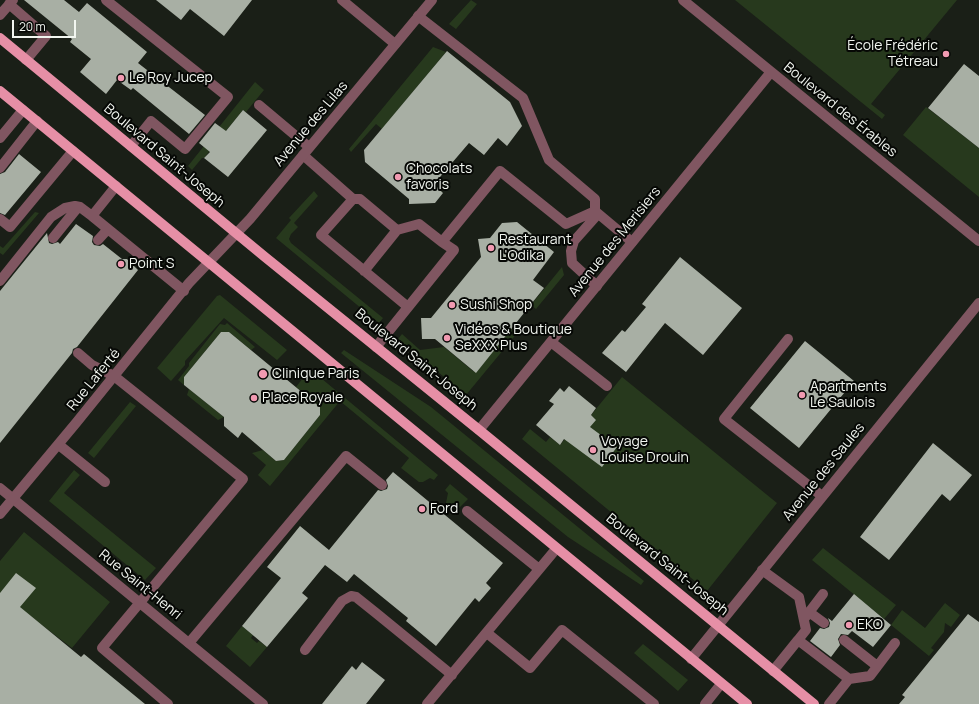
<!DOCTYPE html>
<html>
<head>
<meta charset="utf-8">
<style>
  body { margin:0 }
  #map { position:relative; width:979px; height:704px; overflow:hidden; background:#1a1f17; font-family:Manrope,sans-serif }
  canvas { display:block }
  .scale { position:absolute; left:12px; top:20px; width:64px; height:18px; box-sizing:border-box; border:2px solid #f2f6f0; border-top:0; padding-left:5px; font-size:12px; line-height:14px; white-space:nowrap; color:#f2f6f0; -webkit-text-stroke:3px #060805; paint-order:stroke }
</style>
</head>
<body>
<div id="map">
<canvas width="979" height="704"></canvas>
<div class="scale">20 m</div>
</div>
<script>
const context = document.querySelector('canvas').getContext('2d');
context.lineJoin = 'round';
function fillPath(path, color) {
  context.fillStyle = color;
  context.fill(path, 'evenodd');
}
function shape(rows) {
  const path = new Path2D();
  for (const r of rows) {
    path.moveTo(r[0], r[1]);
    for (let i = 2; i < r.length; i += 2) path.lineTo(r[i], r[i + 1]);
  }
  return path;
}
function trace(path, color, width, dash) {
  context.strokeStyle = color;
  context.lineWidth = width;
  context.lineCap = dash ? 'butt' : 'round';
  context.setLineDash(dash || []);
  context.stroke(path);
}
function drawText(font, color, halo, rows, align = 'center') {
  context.font = font + ' Manrope,sans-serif';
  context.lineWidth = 4;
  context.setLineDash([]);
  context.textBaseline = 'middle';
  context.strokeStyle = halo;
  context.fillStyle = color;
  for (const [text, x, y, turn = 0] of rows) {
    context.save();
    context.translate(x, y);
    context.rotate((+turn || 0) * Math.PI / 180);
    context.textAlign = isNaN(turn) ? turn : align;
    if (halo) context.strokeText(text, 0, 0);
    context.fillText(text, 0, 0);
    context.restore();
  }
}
const green = shape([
  [471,0,477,4,456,29,449,24],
  [735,0,957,0,871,104,885,115,882,119],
  [433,47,446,52,382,129,376,124,351,152,349,149],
  [255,82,264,90,246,112,243,110,204,158,202,158,192,170,188,166],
  [926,107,979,148,979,197,903,135],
  [314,191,318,196,294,223,298,227,291,234,289,239,291,243,383,318,379,323,276,238,291,220,289,218],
  [35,212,39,213,3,255,0,253,0,246,3,248],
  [562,267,564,275,536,309,531,305],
  [220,295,287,350,277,360,224,318,185,361,185,365,171,381,157,368,217,296],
  [227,323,255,347,251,350,229,332,221,332,184,377,184,385,178,380,189,366,189,363,220,324,225,325],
  [512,328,518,332,466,395,398,339,402,334,420,350,444,347,473,371,478,370],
  [344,350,431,407,644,581,641,585,568,537,341,353],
  [310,369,438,475,434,480,430,478,423,482,419,482,401,468,409,458,340,401,270,486,258,475,266,465,252,453,263,450,276,461,284,460,320,415,320,407,296,387],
  [622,377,777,503,707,591,522,439,530,429,546,442,550,437,560,445,583,417,587,420],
  [189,389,224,417,218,420,187,395],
  [130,402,136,406,94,458,88,453],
  [74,470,80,475,64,493,156,568,145,580,49,501],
  [450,484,468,499,456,511,446,503,448,493,445,490],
  [24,532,110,602,72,648,0,593,0,561],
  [823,548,896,605,884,619,812,560],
  [945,603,960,615,951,627,945,623,944,632,931,648,934,650,929,656,891,625,902,610,925,628],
  [242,626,253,635,251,638,257,643,259,641,267,647,250,667,226,646],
  [643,644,688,680,678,691,634,653]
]);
const building = shape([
  [24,0,64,0,79,12,87,3,147,52,138,63,205,115,189,134,133,88,131,90,117,80,106,94,80,72,91,59,70,42,72,39],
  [156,0,252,0,224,36,190,9,181,20],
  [447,51,510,102,522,126,507,146,498,138,484,155,469,143,434,184,443,193,435,203,409,204,409,199,365,162,364,150],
  [964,64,979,76,979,148,928,108],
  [243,110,267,130,228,177,204,158,210,152,199,143,215,123,226,131],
  [19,154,41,172,5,215,0,213,0,174,5,172],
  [517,222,554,252,533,280,544,288,476,373,435,339,422,339,421,318,431,318,481,257,478,239,490,238,502,223],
  [76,224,93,236,92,242,94,245,100,246,103,244,122,259,127,259,138,270,77,347,73,349,72,353,0,443,0,291,47,233,49,243,52,244,58,242,60,244],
  [680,257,742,308,703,355,665,323,626,372,602,353,622,330,625,332,646,307,642,304],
  [221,332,229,332,320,407,320,415,284,460,276,461,242,432,238,438,224,426,224,417,184,385,184,377],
  [805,341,854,381,799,448,750,408],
  [569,386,596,408,591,415,596,420,590,427,617,447,602,467,564,439,560,445,536,425,554,404,549,401,560,388,564,392],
  [933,443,972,475,950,501,942,494,889,560,860,537],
  [393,472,503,563,486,583,491,588,479,602,475,598,436,646,406,621,408,618,354,574,347,582,325,565,302,593,308,598,267,647,242,626,281,578,267,567,300,526,329,550,378,490,381,491,387,489,388,486,386,480],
  [16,573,36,588,20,607,81,657,84,654,145,704,0,704,0,593],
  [854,594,891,625,873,647,852,631,848,635,841,634,838,639,840,645,831,657,810,641,820,628,824,629,829,627,830,623,828,618,832,621],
  [968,614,979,622,979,704,899,704,905,697,902,695],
  [362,662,385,680,366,704,322,704,352,666,356,670]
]);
const service = shape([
  [106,0,228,97,185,149,151,121,131,146],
  [9,4,46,36,26,60],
  [0,15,13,0],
  [418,16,523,98,549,160,595,199,595,211],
  [259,105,309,147],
  [0,138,23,110],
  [303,155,353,199,360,199,397,230],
  [0,168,37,121],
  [353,199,321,235,408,307],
  [595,211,632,242],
  [92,216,184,291],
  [0,219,10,227,73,151],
  [53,238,78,207],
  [98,240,108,229],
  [364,271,397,230,419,224,442,242],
  [0,281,51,217,65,208,75,206,80,207,92,216,116,186],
  [597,286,572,263,571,251,574,241,598,214],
  [788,339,724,419,822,496],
  [551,342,607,386],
  [376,347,454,250,442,242,500,171,566,224,595,211],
  [78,353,92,365,114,376,243,479,102,648,168,704],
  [59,445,105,482],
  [467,511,539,569],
  [762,570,799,597,806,630,798,640],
  [809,612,824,623],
  [804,619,823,594],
  [487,633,530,668,562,630,654,704],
  [844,640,877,666],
  [189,643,346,456,382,485],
  [305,650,342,601,351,596,356,597,376,613,452,675],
  [773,671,798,640,849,679,829,704],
  [849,679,870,676,895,643],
  [427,704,556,549],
  [705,704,721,684]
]);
const minor = shape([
  [342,0,395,44],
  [683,0,979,241],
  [479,430,771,72],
  [0,488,263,704],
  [691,659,979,303]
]);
const tertiary = shape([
  [0,514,76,423,189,283,250,219,432,0]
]);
const primary = shape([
  [0,38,265,257,479,430,814,704],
  [0,91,747,704]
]);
const markers = [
  [946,54,4,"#f19ab1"],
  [121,78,4,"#f19ab1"],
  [398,177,4,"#f19ab1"],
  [491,248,4,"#f19ab1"],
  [121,264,4,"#f19ab1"],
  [452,305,4,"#f19ab1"],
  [447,338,4,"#f19ab1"],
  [263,374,5,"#f19ab1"],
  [802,395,4,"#f19ab1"],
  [254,398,4,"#f19ab1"],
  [593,450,4,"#f19ab1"],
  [422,509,4,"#f19ab1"],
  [849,625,4,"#f19ab1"]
];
const poiNames = [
  ["École Frédéric",938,46,"right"],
  ["Tétreau",938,62,"right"],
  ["Le Roy Jucep",129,78],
  ["Chocolats",406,169],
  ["favoris",406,185],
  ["Restaurant",499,240],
  ["L'Odika",499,256],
  ["Point S",129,264],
  ["Sushi Shop",460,305],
  ["Vidéos & Boutique",455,330],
  ["SeXXX Plus",455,346],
  ["Clinique Paris",272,374],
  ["Apartments",810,387],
  ["Le Saulois",810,403],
  ["Place Royale",262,398],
  ["Voyage",601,442],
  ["Louise Drouin",601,458],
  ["Ford",430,509],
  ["EKO",857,625]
];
const streetNames = [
  ["Boulevard des Érables",840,110,39],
  ["Avenue des Lilas",311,124,-50],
  ["Boulevard Saint-Joseph",164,156,40],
  ["Avenue des Merisiers",615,242,-51],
  ["Boulevard Saint-Joseph",416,360,39],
  ["Rue Laferté",94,380,-51],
  ["Avenue des Saules",824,472,-51],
  ["Boulevard Saint-Joseph",667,565,39],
  ["Rue Saint-Henri",140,585,39]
];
fillPath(green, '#27391d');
fillPath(building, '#a8afa4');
trace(service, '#805661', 10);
trace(minor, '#805661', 10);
trace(tertiary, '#805661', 10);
trace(primary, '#e68fa6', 10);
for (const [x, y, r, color] of markers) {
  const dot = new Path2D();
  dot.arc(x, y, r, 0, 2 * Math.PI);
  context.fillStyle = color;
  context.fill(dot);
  trace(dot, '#060805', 1.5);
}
drawText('14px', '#f2f6f0', '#060805', poiNames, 'left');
drawText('14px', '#f2f6f0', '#060805', streetNames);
</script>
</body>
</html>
